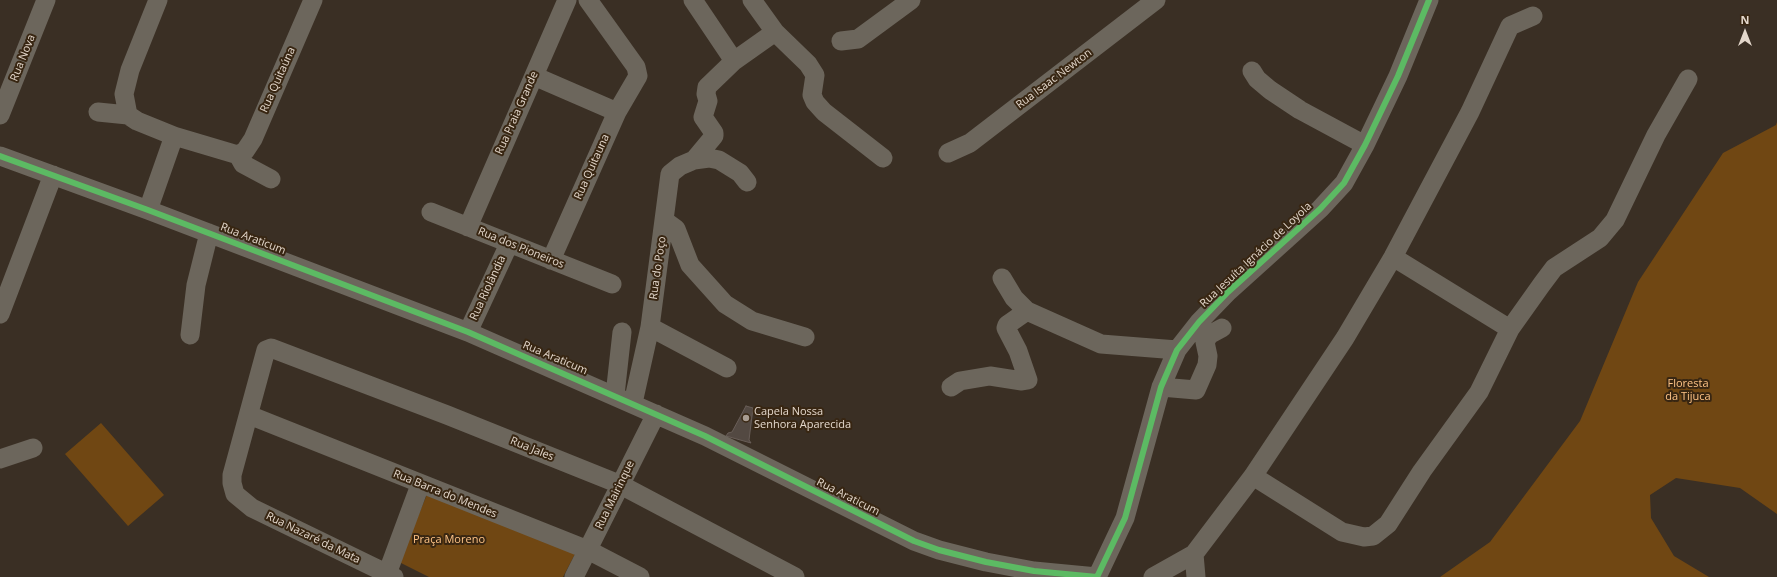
<!DOCTYPE html>
<html>
<head>
<meta charset="utf-8">
<style>
  body { margin:0 }
  #map { position:relative; width:1777px; height:577px; overflow:hidden; background:#3a2f24; font-family:"Open Sans",sans-serif }
  canvas { display:block }
  .north { position:absolute; left:1725px; top:12px; width:40px; height:40px; -webkit-text-stroke:3px #382612; paint-order:stroke; rotate:0deg; font-size:11px; font-weight:700; line-height:16px; text-align:center; color:#e3d7cb }
  .north::after { content:''; display:block; margin:auto; width:14px; height:18px; background:#e3d7cb; clip-path:polygon(50% 0,100% 100%,50% 72%,0 100%) }
</style>
</head>
<body>
<div id="map">
<canvas width="1777" height="577"></canvas>
<div class="north">N</div>
</div>
<script>
const context = document.querySelector('canvas').getContext('2d');
context.lineJoin = 'round';
function fillPath(path, color) {
  context.fillStyle = color;
  context.fill(path, 'evenodd');
}
function shape(rows) {
  const path = new Path2D();
  for (const r of rows) {
    path.moveTo(r[0], r[1]);
    for (let i = 2; i < r.length; i += 2) path.lineTo(r[i], r[i + 1]);
  }
  return path;
}
function trace(path, color, width, dash) {
  context.strokeStyle = color;
  context.lineWidth = width;
  context.lineCap = dash ? 'butt' : 'round';
  context.setLineDash(dash || []);
  context.stroke(path);
}
function drawText(font, color, halo, rows, align = 'center') {
  context.font = font + ' "Open Sans",sans-serif';
  context.lineWidth = 4;
  context.setLineDash([]);
  context.textBaseline = 'middle';
  context.strokeStyle = halo;
  context.fillStyle = color;
  for (const [text, x, y, turn = 0] of rows) {
    context.save();
    context.translate(x, y);
    context.rotate((+turn || 0) * Math.PI / 180);
    context.textAlign = isNaN(turn) ? turn : align;
    if (halo) context.strokeText(text, 0, 0);
    context.fillText(text, 0, 0);
    context.restore();
  }
}
const green = shape([
  [1777,122,1777,514,1740,488,1676,478,1650,495,1651,518,1674,556,1709,577,1440,577,1490,542,1580,421,1638,282,1723,153,1776,125],
  [101,423,164,495,128,526,65,454],
  [428,492,577,550,563,577,429,577,399,562]
]);
const building = shape([
  [746,406,753,408,749,440,751,443,726,436,728,433,732,432,746,406]
]);
const minor = shape([
  [693,0,734,61],
  [752,0,775,32,808,64,815,75,812,95,815,102,824,112,883,158],
  [841,41,858,39,911,0],
  [1252,71,1257,79,1270,90,1300,110,1365,145],
  [534,76,617,112],
  [98,112,128,115,137,121,174,136,238,155,243,164,271,179],
  [0,115,46,0],
  [128,115,124,94,130,70,158,0],
  [948,153,970,143,1156,0],
  [238,155,245,151,253,139,313,0],
  [0,156,148,210,468,332,705,436,914,541,939,550,986,562,1034,571,1097,577,1125,518,1161,387,1177,350,1199,322,1228,292,1320,209,1344,183,1365,145,1398,76,1429,0],
  [694,160,714,136,714,133,703,117,708,101,706,94,707,87,734,61,775,32],
  [148,210,174,136],
  [431,212,612,284],
  [665,221,676,229,690,265,725,304,752,321,805,337],
  [468,227,567,0],
  [1393,257,1510,329],
  [551,260,617,112,638,76,636,67,588,0],
  [1002,278,1014,298,1027,311,1101,344,1177,350],
  [0,314,53,175],
  [650,327,727,368],
  [468,332,509,244],
  [190,335,196,285,209,233],
  [951,387,960,381,990,376,1022,381,1028,380,1018,351,1006,328,1007,325,1027,311],
  [1161,387,1196,390,1207,365,1208,356,1205,342,1209,335,1222,328],
  [615,395,622,332],
  [633,403,650,327,670,174,680,166,694,160,709,158,719,160,740,173,747,182],
  [249,415,588,550,640,577],
  [0,459,33,448],
  [1253,476,1342,532,1364,537,1373,536,1388,524,1422,471,1479,392,1510,329,1542,284,1554,268,1600,238,1615,220,1656,135,1688,79],
  [1194,554,1196,577],
  [387,574,420,485],
  [394,577,252,508,235,494,232,483,232,475,266,350,271,348,447,415,619,484,795,577],
  [574,577,656,414],
  [1153,577,1194,554,1253,476,1345,338,1393,257,1470,112,1510,26,1533,16]
]);
const cycleway = shape([
  [0,156,148,210,468,332,705,436,914,541,939,550,986,562,1034,571,1097,577,1125,518,1161,387,1177,350,1199,322,1228,292,1320,209,1344,183,1365,145,1398,76,1429,0]
]);
const markers = [
  [746,418,4,"#a89c91"]
];
const streetNames = [
  ["Rua Nova",23,58,-68],
  ["Rua Isaac Newton",1054,79,-37],
  ["Rua Quitaúna",278,80,-66],
  ["Rua Praia Grande",517,113,-66],
  ["Rua Quitauna",592,167,-66],
  ["Rua Araticum",253,239,21],
  ["Rua dos Pioneiros",521,248,22],
  ["Rua Jesuíta Ignácio de Loyola",1256,255,-43],
  ["Rua do Poço",658,268,-82],
  ["Rua Riolândia",488,288,-65],
  ["Rua Araticum",555,358,23],
  ["Rua Jales",532,449,22],
  ["Rua Barra do Mendes",445,494,22],
  ["Rua Mairinque",615,495,-64],
  ["Rua Araticum",848,497,27],
  ["Rua Nazaré da Mata",313,538,26]
];
const parkNames = [
  ["Floresta",1688,384],
  ["da Tijuca",1688,397],
  ["Praça Moreno",449,540]
];
const poiNames = [
  ["Capela Nossa",754,412],
  ["Senhora Aparecida",754,425]
];
fillPath(green, '#704713');
fillPath(building, '#534942');
trace(building, '#695e58', 1);
trace(minor, '#6c665c', 19);
trace(cycleway, '#5cba63', 6);
for (const [x, y, r, color] of markers) {
  const dot = new Path2D();
  dot.arc(x, y, r, 0, 2 * Math.PI);
  context.fillStyle = color;
  context.fill(dot);
  trace(dot, '#382612', 1.5);
}
drawText('11px', '#e3d7cb', '#382612', streetNames);
drawText('11px', '#fec386', '#382612', parkNames);
drawText('11px', '#e3d7cb', '#382612', poiNames, 'left');
</script>
</body>
</html>
